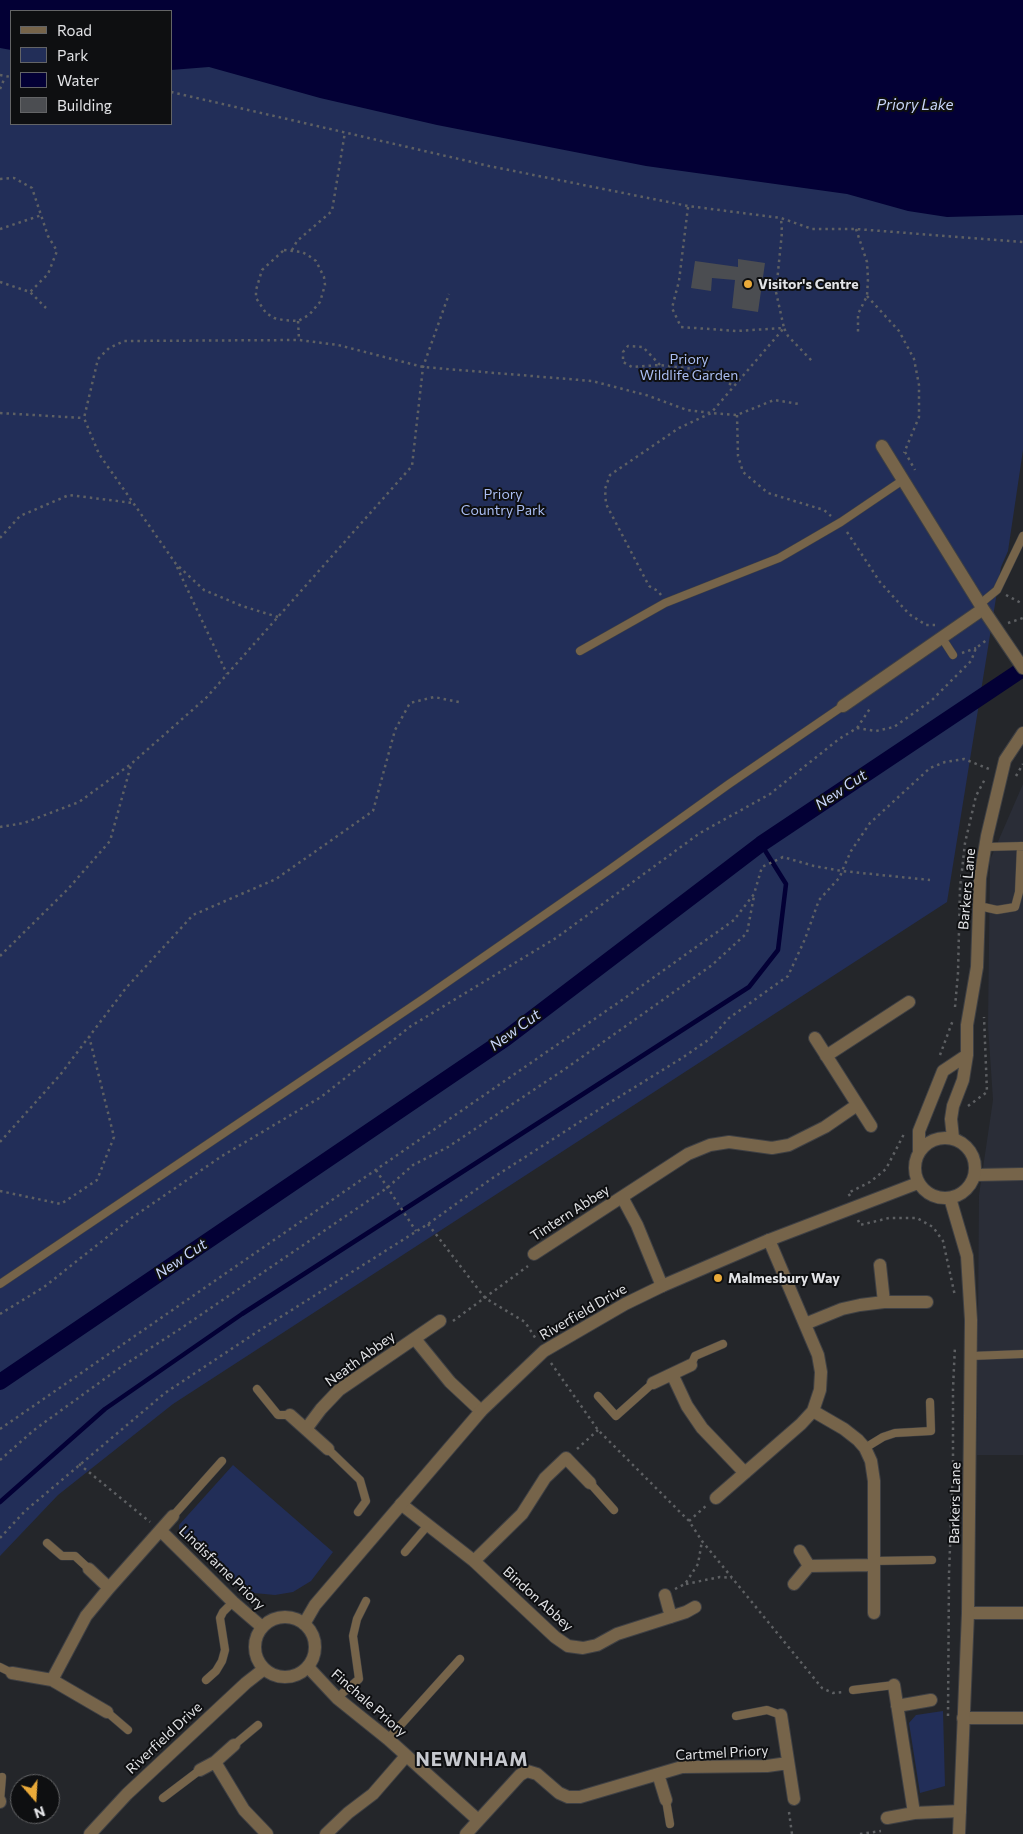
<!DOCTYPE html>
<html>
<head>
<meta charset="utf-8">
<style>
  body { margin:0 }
  #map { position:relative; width:1023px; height:1834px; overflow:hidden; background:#24262a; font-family:Commissioner,sans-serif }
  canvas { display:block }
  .legend { position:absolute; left:10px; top:10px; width:162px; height:115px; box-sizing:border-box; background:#0e0f11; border:1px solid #636466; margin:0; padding:6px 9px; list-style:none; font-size:15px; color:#e2e3e6 }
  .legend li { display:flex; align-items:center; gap:10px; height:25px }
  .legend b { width:25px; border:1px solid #636466 }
  .north { position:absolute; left:10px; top:1774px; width:50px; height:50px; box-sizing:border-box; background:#0e0f11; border:1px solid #636466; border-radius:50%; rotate:161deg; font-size:14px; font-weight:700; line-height:20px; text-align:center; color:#e2e3e6 }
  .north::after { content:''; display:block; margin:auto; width:18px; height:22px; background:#eaaa39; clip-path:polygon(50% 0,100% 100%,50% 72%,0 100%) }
</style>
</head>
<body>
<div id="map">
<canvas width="1023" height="1834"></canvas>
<ul class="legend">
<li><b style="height:6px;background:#76644a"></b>Road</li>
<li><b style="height:14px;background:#222e58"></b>Park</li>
<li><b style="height:14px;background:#030035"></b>Water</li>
<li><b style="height:14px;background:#4b4d51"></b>Building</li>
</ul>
<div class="north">N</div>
</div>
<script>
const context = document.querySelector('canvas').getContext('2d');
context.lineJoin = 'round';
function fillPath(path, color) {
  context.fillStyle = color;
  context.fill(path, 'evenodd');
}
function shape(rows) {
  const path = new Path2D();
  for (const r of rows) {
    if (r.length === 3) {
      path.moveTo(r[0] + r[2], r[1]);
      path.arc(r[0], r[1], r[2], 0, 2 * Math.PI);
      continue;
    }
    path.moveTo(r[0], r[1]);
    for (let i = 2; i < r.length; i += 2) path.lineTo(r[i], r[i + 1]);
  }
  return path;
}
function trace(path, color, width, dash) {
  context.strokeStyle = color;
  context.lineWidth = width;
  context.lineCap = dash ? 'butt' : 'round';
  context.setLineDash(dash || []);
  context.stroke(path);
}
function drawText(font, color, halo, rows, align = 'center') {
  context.font = font + ' Commissioner,sans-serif';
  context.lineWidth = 4;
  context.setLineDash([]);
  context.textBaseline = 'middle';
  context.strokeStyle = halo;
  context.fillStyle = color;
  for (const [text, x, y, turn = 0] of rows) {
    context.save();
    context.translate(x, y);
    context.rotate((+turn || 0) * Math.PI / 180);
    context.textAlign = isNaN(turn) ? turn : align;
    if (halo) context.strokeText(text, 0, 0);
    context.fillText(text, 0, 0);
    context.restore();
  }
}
const built = shape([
  [1023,784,1023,1455,977,1455,979,1195,993,1100,988,1026,990,860]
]);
const green = shape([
  [0,0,1023,0,1023,450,1008,551,1001,567,947,902,173,1404,58,1495,0,1556],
  [11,11,171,11,171,124,11,124],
  [233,1465,333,1552,311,1581,293,1592,275,1595,254,1593,223,1572,179,1533,179,1525],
  [943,1711,945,1786,920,1793,909,1723,916,1715]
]);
const water = shape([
  [0,0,1023,0,1023,215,947,217,908,211,847,194,646,166,437,125,320,98,209,67,171,70,171,11,11,11,11,50,0,48]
]);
const stream = shape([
  [0,1502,105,1409,242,1314,749,987,778,950,786,884,761,844]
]);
const canal = shape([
  [0,1382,505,1039,761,844,1023,669]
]);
const building = shape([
  [738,259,765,263,758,312,732,308,735,280,712,278,711,291,691,288,695,261,738,267]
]);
const path = shape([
  [0,75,11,77],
  [0,89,5,77],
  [171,92,489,166,688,206,781,218,812,229,856,229,1023,242],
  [0,179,14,178,32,188,48,236,57,251,48,274,30,292],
  [688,207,679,281,672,308,681,327,737,331,784,328,788,336,812,361],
  [0,229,42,215],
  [856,229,867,262,868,279,867,296,858,314,858,334],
  [284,250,302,252,309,256,316,261,324,277,325,285,320,302,309,315,298,321,283,320,274,318,266,313,256,298,256,290,262,270,284,250],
  [292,250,297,241,332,211,345,132],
  [0,282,30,292,46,308],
  [867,296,899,331,914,359,919,385,919,417,904,453],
  [298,321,299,339],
  [660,365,643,347,628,346,623,352,623,362,632,367,660,365,694,369,715,373,734,387],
  [0,413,83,418],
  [737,415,738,456,743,472,768,493,824,510,831,516],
  [905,452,915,470],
  [847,532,880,582,909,614,926,625,935,625],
  [0,538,20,516,69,495,133,503],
  [177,567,227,674],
  [661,595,658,591,649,586,606,504,605,489,610,475,679,428,711,413,784,328,776,292,782,232,781,218],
  [1006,595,1023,604],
  [278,617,242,606,204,590,176,564,99,454,84,418,98,359,109,348,124,341,299,340,338,345,423,367,592,381,646,395,687,410,711,413,737,415,774,400,799,404],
  [1008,623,1023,618],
  [962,653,976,648],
  [857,728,876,731,894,727,932,700,971,661,976,648,988,639],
  [1016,776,1023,764],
  [0,827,24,823,79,802,131,764,206,698,412,466,423,367,449,294],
  [0,956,68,889,110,841,131,765],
  [955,1007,958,973,960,888,965,843,976,796,985,779],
  [940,1055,953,1020],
  [968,1106,987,1092,984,1017],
  [0,1142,60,1075,126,988,193,915,276,879,373,811,395,730,410,703,434,697,459,702],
  [376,1170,416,1231],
  [0,1191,61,1204,97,1180,114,1137,89,1036],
  [850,1196,848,1193,870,1182,886,1169,905,1132],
  [858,1220,860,1225,889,1218,917,1218,933,1227,943,1241,955,1296],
  [428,1224,485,1298,525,1322,536,1339],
  [0,1314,44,1287,130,1219,222,1156,321,1097,411,1026,556,938,700,833,770,794,839,739,857,728,871,707],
  [453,1321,528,1266],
  [551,1363,598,1430,689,1521,702,1541,822,1688,833,1693,844,1692],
  [0,1429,622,1000,734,920,754,894,762,867,783,857,814,866,842,871,851,851,870,823,930,768,945,762,964,759,989,769],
  [577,1449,598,1430],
  [0,1460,34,1430,121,1367,180,1329,387,1188,413,1165,448,1147,565,1069,712,965,747,933,754,896],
  [79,1464,150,1522],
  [689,1521,707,1505],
  [0,1538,25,1511,165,1393,260,1330,428,1224,491,1179,606,1105,682,1058,711,1038,729,1018,788,976,805,939,819,900,840,877,842,871,930,880],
  [686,1584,720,1577,732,1578],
  [675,1589,685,1584,698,1564,702,1541],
  [948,1716,949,1574,953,1468,953,1389,955,1346],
  [789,1812,792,1834],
  [860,1834,881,1831]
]);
const service = shape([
  [980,604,997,590,1023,536],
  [942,638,953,655],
  [580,651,665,603,779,558,841,522,903,480],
  [985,847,1023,846],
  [979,906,997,910,1015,907,1019,892,1021,846],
  [0,1284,423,999,609,870,729,784,843,706],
  [971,1356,1023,1354],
  [691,1365,695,1356,723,1344],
  [257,1389,278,1415,290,1415],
  [598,1396,616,1416,653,1383],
  [865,1448,883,1437,895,1433,931,1431,930,1402],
  [328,1449,360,1480,366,1501,358,1512],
  [590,1483,614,1510],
  [173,1516,222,1461],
  [47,1543,62,1556,75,1556,89,1569],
  [405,1552,428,1525],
  [873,1561,932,1560],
  [0,1667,12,1673],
  [206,1680,216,1671,222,1661,225,1650,220,1618,223,1612,233,1602],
  [853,1690,894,1685],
  [337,1698,359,1679,353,1636,357,1619,366,1601],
  [107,1712,128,1730],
  [736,1716,767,1710,781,1715],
  [388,1739,460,1659],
  [234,1745,258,1725],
  [163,1798,200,1770],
  [666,1800,670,1824],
  [0,1801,2,1777]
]);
const minor = shape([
  [882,446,983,609,1023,668],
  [843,706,983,609],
  [815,1038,871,1126],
  [826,1056,909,1002],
  [975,1175,1023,1174],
  [622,1197,637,1225,662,1286],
  [534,1254,688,1154,710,1145,729,1142,772,1148,789,1145,825,1127,857,1105],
  [880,1265,884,1302],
  [805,1324,842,1309,860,1305,884,1302,927,1302],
  [415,1339,450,1382,481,1411],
  [672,1374,687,1406,702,1428,745,1473],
  [653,1383,691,1365],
  [813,1411,844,1429,858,1440,865,1448,871,1461,874,1481,874,1613],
  [290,1415,328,1449],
  [306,1429,321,1409,339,1390,440,1321],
  [716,1498,801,1424,813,1411,820,1390,821,1372,818,1355,769,1240],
  [401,1504,474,1561,555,1637,568,1646,583,1648,597,1645,617,1634,686,1612,695,1607],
  [161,1531,233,1602,262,1627],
  [800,1551,809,1566],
  [474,1561,522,1514,545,1478,566,1458,590,1483],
  [89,1569,109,1588],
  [794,1584,809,1566,873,1565],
  [665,1595,671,1617],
  [968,1613,1023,1613],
  [308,1667,337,1698,388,1739,478,1820],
  [12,1673,52,1680,107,1712],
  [52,1680,86,1616,109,1588,173,1516],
  [894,1685,914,1813],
  [897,1706,931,1700],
  [781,1715,794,1799],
  [963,1718,1023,1718],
  [215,1762,244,1810,267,1834],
  [200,1770,215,1762,234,1745],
  [658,1774,666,1800],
  [0,1802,0,1801],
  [887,1818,914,1813,960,1811],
  [326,1834,348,1813,373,1794,406,1756],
  [466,1834,520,1775,527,1771,537,1774,559,1793,568,1797,580,1797,682,1767,767,1766,788,1763]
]);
const tertiary = shape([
  [945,1168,30],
  [953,1138,951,1119,953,1106,963,1080,967,1055,967,1025,977,967,980,878,987,836,1005,760,1023,733],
  [919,1151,919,1131,943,1071,967,1055],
  [950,1198,967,1256,971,1320,968,1613,959,1834],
  [285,1647,30],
  [304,1624,315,1605,481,1411,544,1351,625,1304,662,1286,769,1240,918,1183],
  [90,1834,127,1794,246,1683,264,1669]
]);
const markers = [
  [748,284,5,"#eaaa39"],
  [718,1278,5,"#eaaa39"]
];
const poiNames = [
  ["Visitor's Centre",758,284],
  ["Malmesbury Way",728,1278]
];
const parkNames = [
  ["Priory",689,359],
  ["Wildlife Garden",689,375],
  ["Priory",503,494],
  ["Country Park",503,510]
];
const streetNames = [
  ["Barkers Lane",967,889,-85],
  ["Tintern Abbey",570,1213,-33],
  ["Riverfield Drive",583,1312,-30],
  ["Neath Abbey",360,1359,-36],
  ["Barkers Lane",955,1503,-89],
  ["Lindisfarne Priory",222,1568,44],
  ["Bindon Abbey",538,1599,42],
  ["Finchale Priory",369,1703,41],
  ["Riverfield Drive",164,1738,-43],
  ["Cartmel Priory",722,1753,-3]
];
const waterNames = [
  ["Priory Lake",915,105],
  ["New Cut",841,790,-34],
  ["New Cut",515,1030,-36],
  ["New Cut",181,1259,-34]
];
const districtNames = [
  ["NEWNHAM",472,1760]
];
fillPath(built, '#2a2d37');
fillPath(green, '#222e58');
fillPath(water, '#030035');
trace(stream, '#030035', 4.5);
trace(canal, '#030035', 16);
fillPath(building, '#4b4d51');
trace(service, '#3f4044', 9);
trace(minor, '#3f4044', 14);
trace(tertiary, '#3f4044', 14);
trace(path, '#5e6063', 2.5, [2.5, 4]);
trace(service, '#76644a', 8);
trace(minor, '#76644a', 12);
trace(tertiary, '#76644a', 12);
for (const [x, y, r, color] of markers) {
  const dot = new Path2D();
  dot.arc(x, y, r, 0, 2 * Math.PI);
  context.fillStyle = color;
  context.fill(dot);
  trace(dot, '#0e0f11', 2);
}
drawText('bold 14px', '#e2e3e6', '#0e0f11', poiNames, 'left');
drawText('14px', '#aabdf2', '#0e0f11', parkNames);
drawText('14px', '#e2e3e6', '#0e0f11', streetNames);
drawText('italic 15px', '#c9d6fa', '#0e0f11', waterNames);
context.letterSpacing = '1px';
drawText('bold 19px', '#c6c8ce', '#0e0f11', districtNames);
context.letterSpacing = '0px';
</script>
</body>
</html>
